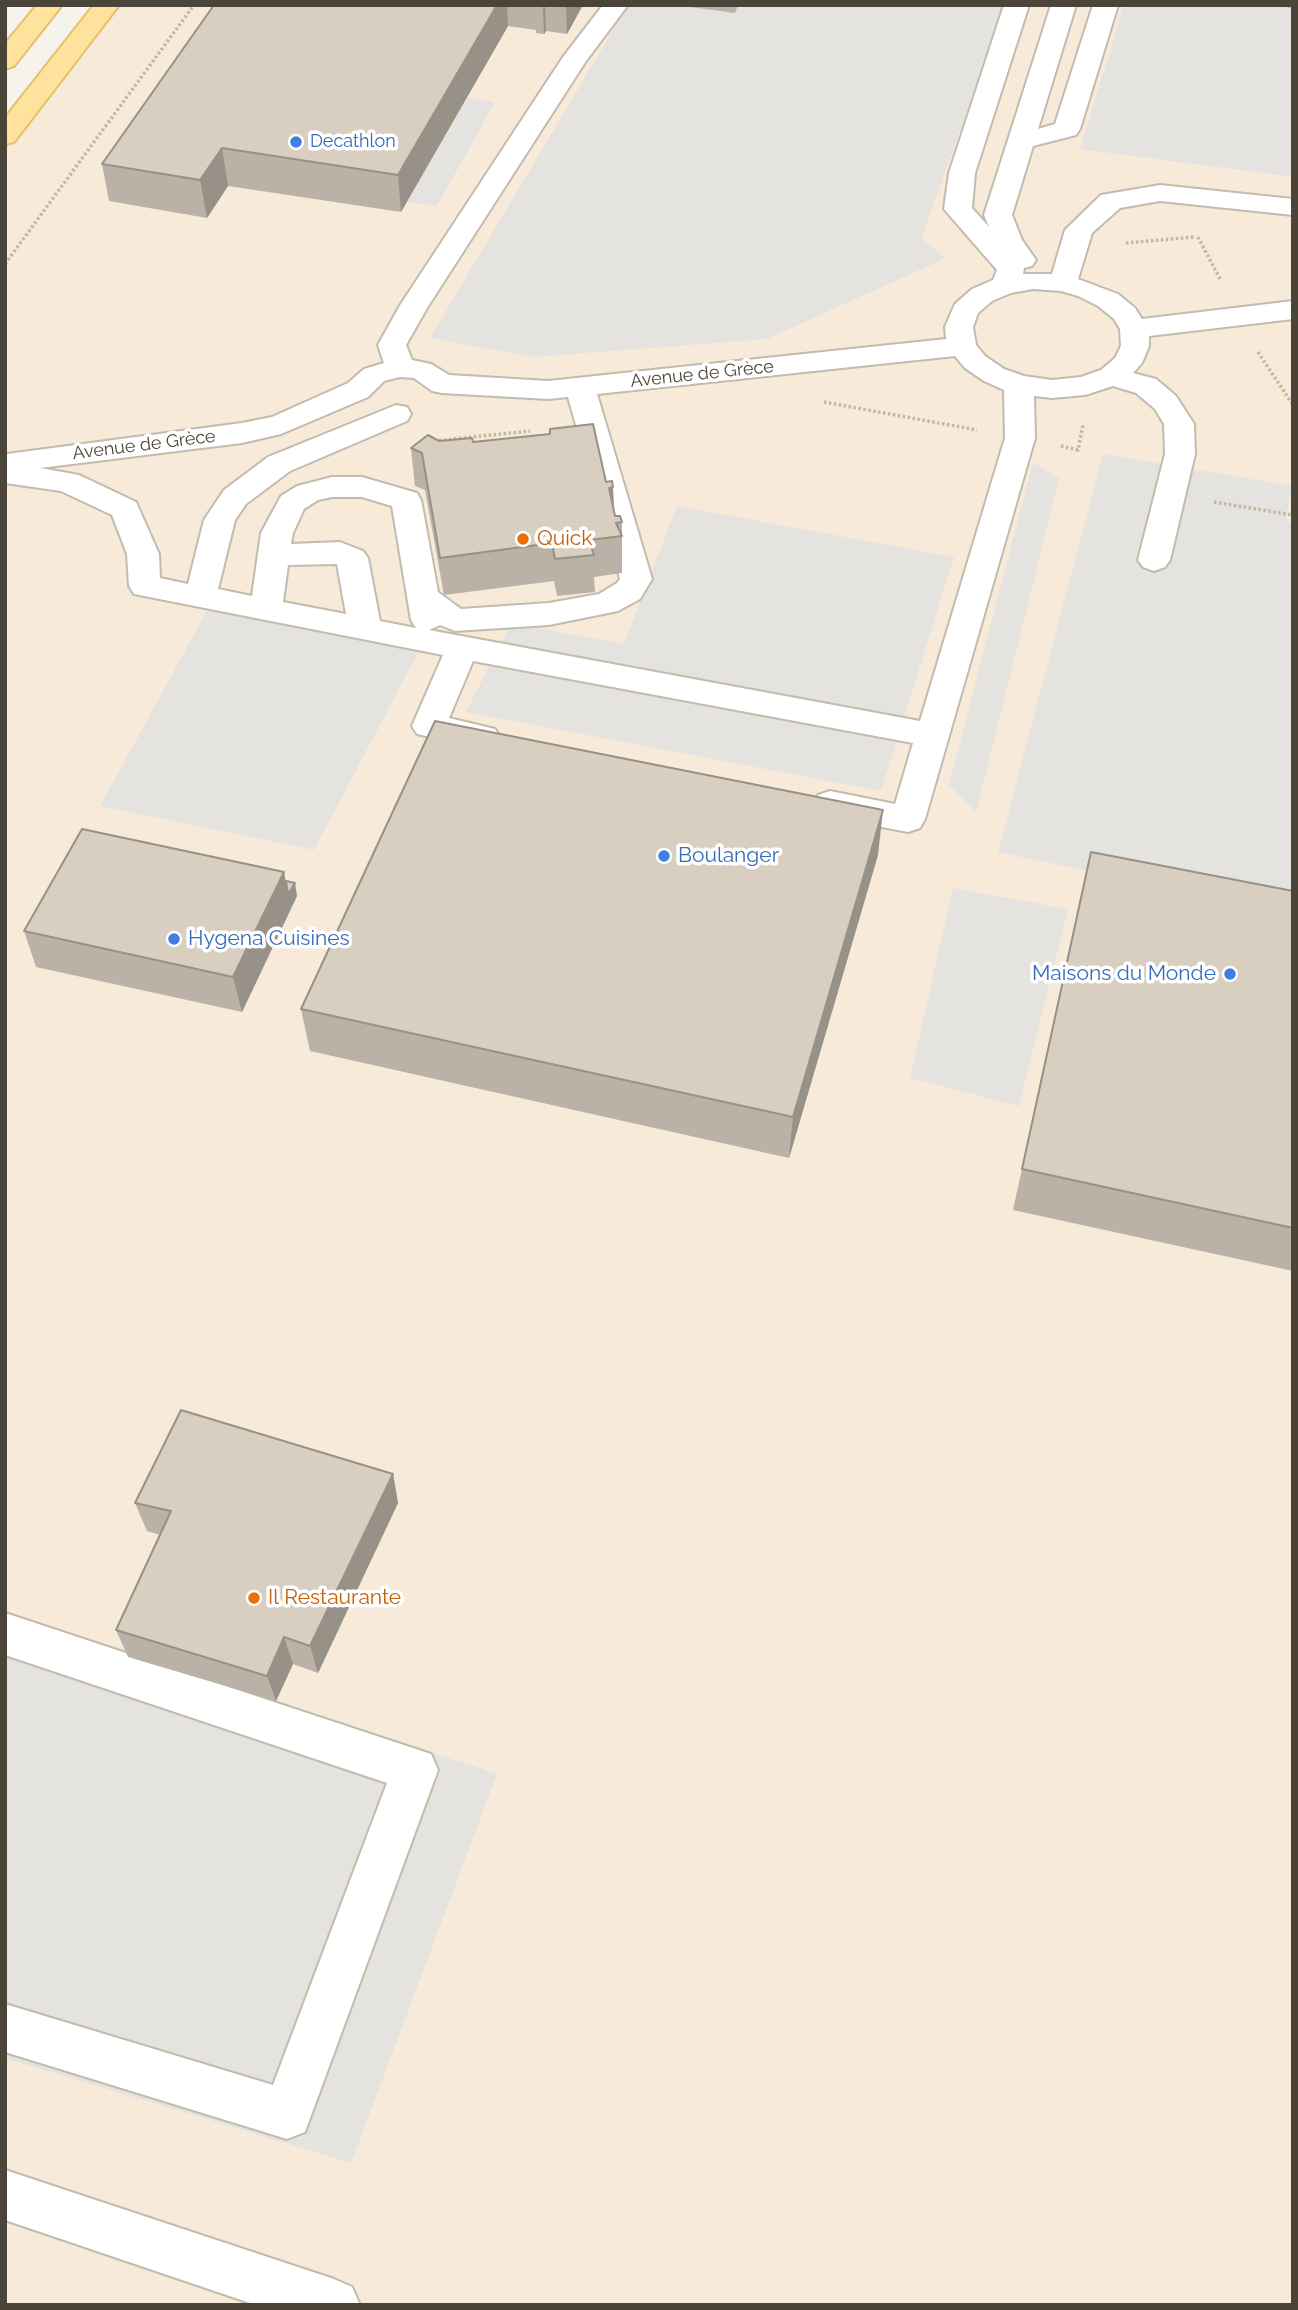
<!DOCTYPE html>
<html>
<head>
<meta charset="utf-8">
<style>
  body { margin:0 }
  #map { position:relative; width:1298px; height:2310px; overflow:hidden; background:#f6f3ec; font-family:Raleway,sans-serif }
  canvas { display:block }
  .frame { position:absolute; inset:0; border:7px solid #4b4439; pointer-events:none }
</style>
</head>
<body>
<div id="map">
<canvas width="1298" height="2310"></canvas>
<div class="frame"></div>
</div>
<script>
const context = document.querySelector('canvas').getContext('2d');
context.lineJoin = 'round';
function fillPath(path, color) {
  context.fillStyle = color;
  context.fill(path, 'evenodd');
}
function shape(rows) {
  const path = new Path2D();
  for (const r of rows) {
    path.moveTo(r[0], r[1]);
    for (let i = 2; i < r.length; i += 2) path.lineTo(r[i], r[i + 1]);
  }
  return path;
}
function trace(path, color, width, dash) {
  context.strokeStyle = color;
  context.lineWidth = width;
  context.lineCap = dash ? 'butt' : 'round';
  context.setLineDash(dash || []);
  context.stroke(path);
}
function drawText(font, color, halo, rows, align = 'center') {
  context.font = font + ' Raleway,sans-serif';
  context.lineWidth = 7;
  context.setLineDash([]);
  context.textBaseline = 'middle';
  context.strokeStyle = halo;
  context.fillStyle = color;
  for (const [text, x, y, turn = 0] of rows) {
    context.save();
    context.translate(x, y);
    context.rotate((+turn || 0) * Math.PI / 180);
    context.textAlign = isNaN(turn) ? turn : align;
    if (halo) context.strokeText(text, 0, 0);
    context.fillText(text, 0, 0);
    context.restore();
  }
}
const commercial = shape([
  [103,5,1293,5,1293,2305,5,2305,5,125]
]);
const parking = shape([
  [628,5,1005,5,921,239,946,258,767,339,533,357,430,338],
  [1124,5,1293,5,1293,177,1080,149],
  [467,98,495,102,437,206,407,202],
  [1103,454,1292,486,1286,521,1293,523,1293,914,998,852],
  [1033,462,1059,479,976,812,949,785],
  [677,506,954,557,881,791,466,712,511,623,624,644],
  [208,609,420,649,314,850,100,806],
  [953,888,1068,909,1019,1106,910,1078],
  [5,1610,128,1657,276,1701,497,1774,351,2163,5,2058]
]);
const path = shape([
  [1283,5,1293,7],
  [1198,237,1220,279],
  [1126,243,1194,237],
  [5,264,194,5],
  [1258,352,1293,405],
  [824,402,977,430],
  [434,441,530,431],
  [1061,446,1078,450,1083,425],
  [1214,502,1293,515]
]);
const minor = shape([
  [603,5,628,5,586,61,427,308,406,345,412,360,431,364,449,375,548,381,946,339,945,327,955,304,972,289,993,280,997,270,944,209,949,173,1004,5,1029,5,975,173,972,208,989,227,984,215,1051,5,1076,5,1038,129,1055,124,1093,5,1118,5,1080,129,1076,135,1033,146,1012,215,1022,240,1036,260,1032,266,1024,268,1023,274,1052,274,1065,230,1101,195,1160,185,1293,199,1293,215,1160,201,1120,208,1092,233,1078,279,1118,294,1135,308,1142,319,1293,301,1293,319,1149,336,1149,346,1142,363,1133,373,1156,379,1176,396,1194,424,1195,454,1170,560,1165,567,1154,571,1143,567,1138,560,1165,454,1164,424,1155,409,1136,393,1113,386,1085,395,1052,398,1034,396,1035,438,925,819,920,828,908,832,830,817,818,813,813,804,818,795,830,791,895,804,913,743,473,661,449,718,495,729,500,737,495,745,483,749,417,734,412,726,443,655,134,594,129,586,127,554,112,515,61,491,5,483,7,454,242,423,272,417,348,383,364,369,384,363,378,345,399,307,563,57,603,5],
  [1033,289,1061,291,1078,296,1098,306,1114,319,1120,329,1121,346,1115,358,1101,370,1081,377,1052,380,1024,376,1004,369,985,356,976,345,973,327,978,313,992,301,1011,293,1033,289],
  [955,356,965,368,984,381,1004,390,1005,438,920,721,429,630,440,625,455,631,549,625,618,611,640,599,652,579,597,394,955,356],
  [400,377,414,378,432,391,442,393,548,399,568,397,620,579,617,583,599,594,549,603,461,609,438,592,421,500,417,493,362,477,332,477,297,486,281,496,261,533,252,596,218,589,235,520,246,504,290,471,407,421,411,414,407,407,396,405,268,457,224,490,204,520,188,584,160,578,159,554,136,502,79,475,40,468,242,443,281,434,368,397,384,381,400,377],
  [332,497,362,497,392,506,411,620,416,628,380,621,368,558,363,551,340,542,291,544,293,533,304,509,318,500,332,497],
  [337,564,346,614,283,602,288,565,337,564],
  [5,1613,431,1754,438,1770,305,2132,287,2139,5,2052,5,2004,273,2085,387,1783,5,1655,5,1613],
  [5,2170,334,2279,352,2287,360,2305,256,2305,5,2220,5,2170]
]);
const major = shape([
  [37,5,62,5,14,66,5,69,5,44,37,5],
  [94,5,119,5,14,142,5,144,5,118,94,5]
]);
const wall = shape([
  [214,5,583,5,567,34,546,31,544,34,536,33,536,30,508,26,401,212,228,186,207,218,109,201,102,164],
  [690,5,738,5,735,13,690,7],
  [439,441,473,442,606,482,613,487,614,508,615,516,622,522,622,573,594,577,595,592,557,596,554,581,444,595,425,490,415,486,411,448],
  [1091,852,1293,891,1293,1271,1013,1210],
  [878,855,789,1158,310,1051,301,1009],
  [286,881,297,896,242,1012,36,967,24,931],
  [393,1474,398,1503,318,1673,293,1664,276,1701,128,1657,116,1630,160,1535,147,1531,135,1503]
]);
const shadedWall = shape([
  [497,5,507,5,508,26,401,212,398,175],
  [543,5,545,5,546,31,544,34],
  [566,5,583,5,567,34],
  [222,148,228,186,207,218,200,180],
  [613,487,614,524,609,488],
  [883,810,878,855,789,1158,793,1117],
  [284,872,288,894,295,883,297,896,242,1012,233,977],
  [393,1474,398,1503,318,1673,310,1646],
  [284,1637,293,1664,276,1701,267,1676]
]);
const building = shape([
  [214,5,497,5,398,175,222,148,200,180,102,164,214,5],
  [593,424,606,482,612,481,613,487,609,488,615,516,620,516,622,522,616,523,622,536,589,540,594,555,555,559,552,543,440,558,422,453,411,448,428,435,439,441,472,438,473,442,550,434,550,429,593,424],
  [435,721,883,810,793,1117,301,1009,435,721],
  [82,829,284,872,233,977,24,931,82,829],
  [1091,852,1293,891,1293,1228,1022,1169,1091,852],
  [286,881,295,883,288,894,286,881],
  [181,1410,393,1474,310,1646,284,1637,267,1676,116,1630,171,1511,135,1503,181,1410]
]);
const markers = [
  [296,142,7,"#3f7fe0"],
  [523,539,7,"#e8710a"],
  [664,856,7,"#3f7fe0"],
  [174,939,7,"#3f7fe0"],
  [1230,974,7,"#3f7fe0"],
  [254,1598,7,"#e8710a"]
];
const farShopnames = [
  ["Decathlon",310,142]
];
const farStreetnames = [
  ["Avenue de Grèce",702,374,-6],
  ["Avenue de Grèce",144,445,-7]
];
const foodNames = [
  ["Quick",537,539],
  ["Il Restaurante",268,1598]
];
const shopNames = [
  ["Boulanger",678,856],
  ["Hygena Cuisines",188,939],
  ["Maisons du Monde",1216,974,"right"]
];
fillPath(commercial, '#f7ead8');
fillPath(parking, '#e5e3e0');
trace(minor, '#c2bbae', 4);
trace(major, '#e6c16a', 4);
trace(path, '#c4b79f', 3.5, [2.5, 2.5]);
fillPath(minor, '#fff');
fillPath(major, '#ffe39c');
fillPath(wall, '#bab2a6');
fillPath(shadedWall, '#979187');
fillPath(building, '#d8cfc1');
trace(building, '#979187', 2);
for (const [x, y, r, color] of markers) {
  const dot = new Path2D();
  dot.arc(x, y, r, 0, 2 * Math.PI);
  context.fillStyle = color;
  context.fill(dot);
  trace(dot, '#fff', 2.5);
}
drawText('18px', '#366cbe', '#fff', farShopnames, 'left');
drawText('18px', '#4b4439', '#fff', farStreetnames);
drawText('21px', '#c56008', '#fff', foodNames, 'left');
drawText('21px', '#366cbe', '#fff', shopNames, 'left');
</script>
</body>
</html>
